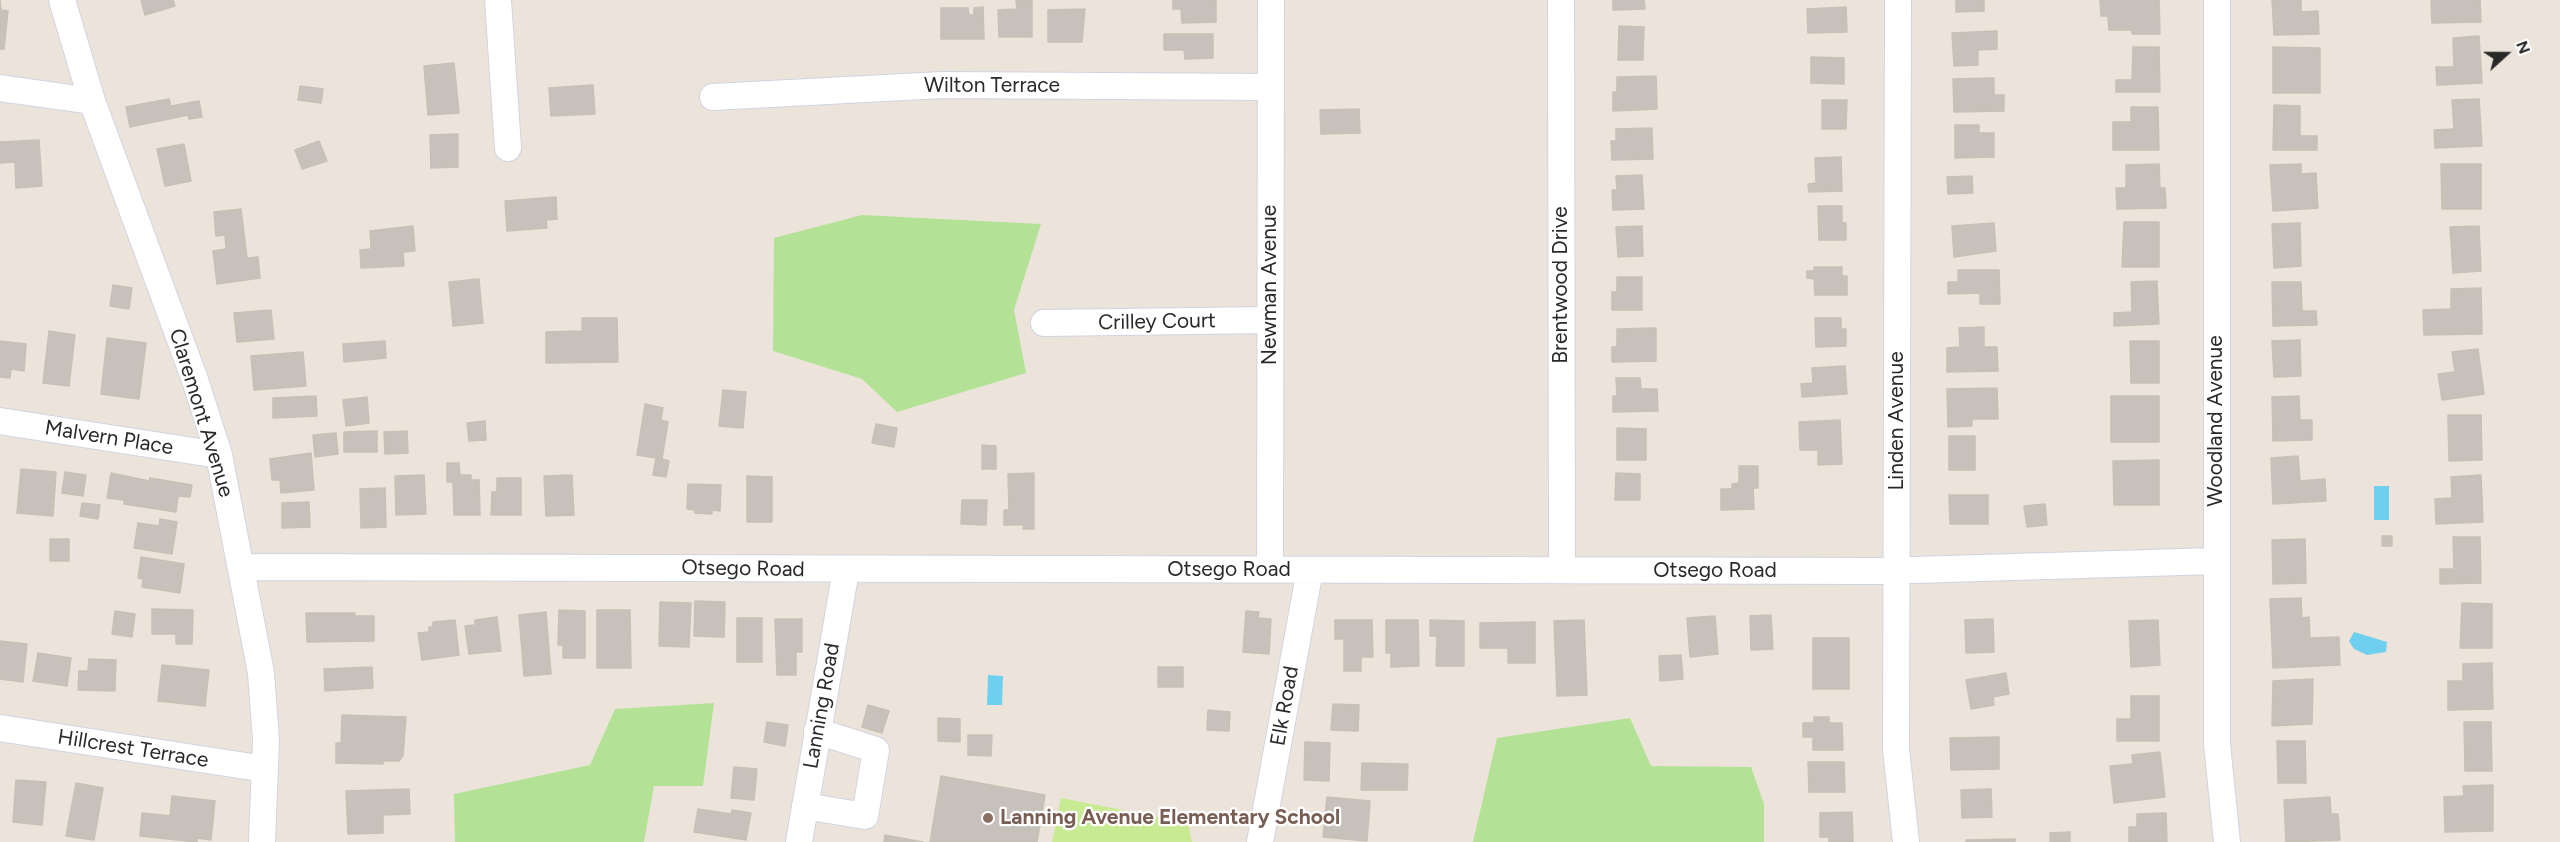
<!DOCTYPE html>
<html>
<head>
<meta charset="utf-8">
<style>
  body { margin:0 }
  #map { position:relative; width:2560px; height:842px; overflow:hidden; background:#ece4db; font-family:Figtree,sans-serif }
  canvas { display:block }
  .north { position:absolute; left:2476px; top:24px; width:60px; height:60px; -webkit-text-stroke:4px #fff; paint-order:stroke; rotate:69deg; font-size:16px; font-weight:700; line-height:24px; text-align:center; color:#292929 }
  .north::after { content:''; display:block; margin:auto; width:21px; height:27px; background:#292929; clip-path:polygon(50% 0,100% 100%,50% 72%,0 100%) }
</style>
</head>
<body>
<div id="map">
<canvas width="2560" height="842"></canvas>
<div class="north">N</div>
</div>
<script>
const context = document.querySelector('canvas').getContext('2d');
context.lineJoin = 'round';
function fillPath(path, color) {
  context.fillStyle = color;
  context.fill(path, 'evenodd');
}
function shape(rows) {
  const path = new Path2D();
  for (const r of rows) {
    path.moveTo(r[0], r[1]);
    for (let i = 2; i < r.length; i += 2) path.lineTo(r[i], r[i + 1]);
  }
  return path;
}
function trace(path, color, width, dash) {
  context.strokeStyle = color;
  context.lineWidth = width;
  context.lineCap = dash ? 'butt' : 'round';
  context.setLineDash(dash || []);
  context.stroke(path);
}
function drawText(font, color, halo, rows, align = 'center') {
  context.font = font + ' Figtree,sans-serif';
  context.lineWidth = 4.5;
  context.setLineDash([]);
  context.textBaseline = 'middle';
  context.strokeStyle = halo;
  context.fillStyle = color;
  for (const [text, x, y, turn = 0] of rows) {
    context.save();
    context.translate(x, y);
    context.rotate((+turn || 0) * Math.PI / 180);
    context.textAlign = isNaN(turn) ? turn : align;
    if (halo) context.strokeText(text, 0, 0);
    context.fillText(text, 0, 0);
    context.restore();
  }
}
const green = shape([
  [862,215,1041,224,1014,310,1026,373,897,412,862,379,773,351,774,238],
  [714,703,703,786,654,786,644,842,455,842,454,794,590,765,615,709],
  [1630,718,1651,766,1751,767,1764,804,1764,842,1473,842,1497,738]
]);
const pitch = shape([
  [1061,798,1188,823,1192,842,1052,842]
]);
const water = shape([
  [2374,486,2389,486,2389,520,2374,520],
  [2354,632,2387,642,2386,652,2367,655,2354,649,2349,641],
  [988,675,1003,676,1002,705,987,705]
]);
const building = shape([
  [0,0,1,10,8,11,4,49,0,49,0,0],
  [141,0,173,0,175,6,145,15,141,0],
  [1016,0,1032,0,1032,37,999,37,998,10,1017,9,1016,0],
  [1173,0,1216,0,1216,22,1182,23,1181,9,1173,9,1173,0],
  [1613,0,1644,0,1645,9,1613,10,1613,0],
  [1956,0,1984,0,1984,11,1956,12,1956,0],
  [2100,0,2159,0,2160,34,2132,34,2132,30,2109,30,2108,16,2101,16,2100,0],
  [2272,0,2301,0,2301,12,2318,11,2319,34,2274,35,2272,0],
  [2431,0,2480,0,2481,22,2432,23,2431,0],
  [983,7,984,39,941,39,941,8,968,8,969,15,974,15,974,8,983,7],
  [1846,7,1847,32,1808,33,1807,9,1846,7],
  [1085,9,1082,42,1048,42,1048,10,1085,9],
  [1619,26,1644,27,1643,60,1618,60,1619,26],
  [1997,31,1997,49,1978,50,1978,65,1954,66,1952,33,1997,31],
  [1164,34,1213,34,1213,58,1185,59,1184,50,1164,50,1164,34],
  [2479,36,2482,83,2437,85,2436,67,2454,67,2453,38,2479,36],
  [2133,47,2159,47,2160,92,2116,92,2116,80,2132,80,2133,47],
  [2273,47,2320,48,2320,93,2273,93,2273,47],
  [1811,57,1844,58,1844,84,1811,83,1811,57],
  [454,63,459,113,428,115,424,66,454,63],
  [1656,76,1657,109,1613,111,1613,92,1617,92,1617,77,1656,76],
  [1994,78,1994,95,2004,95,2004,111,1954,112,1953,79,1994,78],
  [593,85,595,114,551,116,549,88,593,85],
  [300,86,323,89,321,103,298,100,300,86],
  [169,99,171,106,199,101,202,117,189,119,188,115,130,127,126,107,169,99],
  [2479,99,2482,146,2435,148,2434,130,2454,129,2452,100,2479,99],
  [1822,100,1847,100,1846,129,1822,129,1822,100],
  [2274,105,2300,106,2300,136,2317,136,2317,150,2273,150,2274,105],
  [2131,107,2158,107,2159,150,2113,150,2113,122,2131,122,2131,107],
  [1359,109,1360,133,1321,134,1320,110,1359,109],
  [1955,125,1979,125,1979,133,1994,133,1994,157,1955,158,1955,125],
  [1652,128,1653,159,1612,160,1611,141,1616,141,1616,129,1652,128],
  [458,134,458,167,431,168,430,135,458,134],
  [39,140,42,186,16,188,15,162,0,163,0,142,39,140],
  [319,141,327,161,302,169,295,150,319,141],
  [184,144,191,181,165,186,157,149,184,144],
  [1841,157,1842,191,1809,192,1808,184,1816,183,1815,158,1841,157],
  [2159,164,2160,188,2165,188,2166,208,2117,209,2116,188,2126,188,2126,165,2159,164],
  [2301,164,2301,174,2316,173,2318,208,2273,211,2270,165,2301,164],
  [2441,164,2481,164,2481,209,2442,209,2441,164],
  [1642,175,1644,209,1613,210,1612,190,1617,190,1616,176,1642,175],
  [1972,176,1973,193,1948,194,1947,177,1972,176],
  [556,197,557,219,546,220,547,228,507,231,505,201,556,197],
  [1818,206,1842,206,1842,223,1846,223,1846,240,1819,240,1818,206],
  [241,209,247,258,258,257,260,278,217,284,213,251,226,249,225,235,216,236,214,212,241,209],
  [2124,222,2159,222,2159,267,2122,267,2124,222],
  [1994,223,1996,251,1954,257,1952,226,1994,223],
  [2300,223,2301,266,2274,268,2272,224,2300,223],
  [413,226,415,251,403,252,404,266,361,268,360,250,371,249,370,231,413,226],
  [1642,226,1643,256,1618,257,1616,227,1642,226],
  [2479,226,2481,271,2453,273,2450,227,2479,226],
  [1814,267,1842,267,1842,276,1847,276,1847,295,1815,295,1814,279,1807,278,1807,271,1814,271,1814,267],
  [1958,270,1999,270,2000,304,1980,304,1980,293,1948,294,1948,282,1958,282,1958,270],
  [1617,277,1642,277,1642,310,1612,310,1612,292,1617,292,1617,277],
  [479,279,483,323,453,326,449,282,479,279],
  [2157,281,2159,324,2114,326,2114,313,2132,312,2131,282,2157,281],
  [2272,282,2301,282,2302,311,2316,311,2317,325,2273,326,2272,282],
  [113,285,132,288,129,309,110,306,113,285],
  [2481,288,2482,334,2424,335,2423,310,2451,309,2451,289,2481,288],
  [271,310,274,339,237,342,234,313,271,310],
  [582,318,617,318,618,362,546,363,546,332,582,331,582,318],
  [1815,318,1841,318,1841,329,1846,329,1846,346,1816,347,1815,318],
  [1984,327,1984,347,1997,347,1998,371,1947,372,1947,348,1960,347,1959,328,1984,327],
  [1656,328,1656,361,1612,362,1612,347,1617,347,1617,329,1656,328],
  [49,331,75,335,69,386,43,383,49,331],
  [107,338,146,343,139,399,101,394,107,338],
  [2300,340,2301,376,2274,377,2272,341,2300,340],
  [0,341,26,344,24,371,11,369,10,378,0,377,0,341],
  [385,341,386,358,344,362,343,344,385,341],
  [2130,341,2159,341,2159,383,2131,383,2130,341],
  [2478,349,2484,394,2442,400,2438,374,2455,372,2452,352,2478,349],
  [303,352,306,386,254,390,251,356,303,352],
  [1845,366,1847,394,1802,397,1801,384,1813,383,1812,368,1845,366],
  [1616,378,1640,378,1641,389,1657,389,1658,411,1613,412,1613,396,1617,396,1616,378],
  [1997,388,1998,419,1972,419,1972,426,1948,427,1947,389,1997,388],
  [723,390,746,392,743,428,719,426,723,390],
  [316,396,317,416,273,418,273,398,316,396],
  [2111,396,2159,396,2159,442,2111,442,2111,396],
  [2299,396,2300,420,2312,420,2312,440,2273,441,2272,397,2299,396],
  [367,397,369,423,346,426,343,400,367,397],
  [645,404,663,408,661,420,668,422,662,459,669,461,666,477,653,475,656,458,637,455,645,404],
  [2448,415,2481,415,2482,460,2449,461,2448,415],
  [1840,420,1842,464,1818,465,1818,450,1800,450,1799,422,1840,420],
  [485,421,486,440,469,441,467,423,485,421],
  [876,424,897,428,894,447,872,443,876,424],
  [1617,428,1646,429,1646,460,1617,460,1617,428],
  [377,431,377,452,344,452,344,432,377,431],
  [407,431,408,453,385,454,384,432,407,431],
  [336,433,338,454,315,457,313,435,336,433],
  [1949,436,1975,436,1975,470,1949,470,1949,436],
  [982,445,996,446,996,469,982,469,982,445],
  [311,453,314,490,281,493,280,480,272,480,270,459,311,453],
  [2298,456,2300,481,2325,479,2326,501,2273,504,2271,458,2298,456],
  [2159,460,2159,505,2114,505,2113,461,2159,460],
  [447,463,459,463,460,475,471,475,471,480,479,480,480,515,454,515,453,482,447,482,447,463],
  [1739,466,1758,466,1758,488,1753,488,1754,509,1721,510,1721,489,1732,489,1732,484,1739,483,1739,466],
  [21,469,56,472,53,516,17,513,21,469],
  [65,472,86,475,83,496,62,493,65,472],
  [111,473,149,481,150,478,192,485,190,497,178,496,176,512,124,504,124,500,107,498,111,473],
  [1034,473,1034,529,1023,529,1024,525,1004,525,1004,510,1009,510,1008,474,1034,473],
  [1616,473,1640,474,1640,500,1615,500,1616,473],
  [424,475,426,514,396,515,395,476,424,475],
  [572,475,574,515,546,516,544,476,572,475],
  [2481,475,2483,522,2436,524,2435,499,2452,498,2451,477,2481,475],
  [747,476,772,477,772,522,747,522,747,476],
  [497,478,521,478,521,515,491,515,492,492,497,492,497,478],
  [688,484,721,485,720,511,712,510,712,514,695,513,695,510,687,509,688,484],
  [385,488,386,527,361,528,360,489,385,488],
  [1949,495,1988,495,1988,524,1950,524,1949,495],
  [962,500,987,500,986,525,961,524,962,500],
  [309,502,310,527,282,528,282,503,309,502],
  [82,503,100,505,98,519,80,516,82,503],
  [2045,504,2047,525,2027,527,2024,506,2045,504],
  [160,519,177,522,172,554,134,548,138,523,159,526,160,519],
  [2382,536,2392,536,2392,546,2382,546,2382,536],
  [2453,537,2480,537,2481,583,2440,584,2440,569,2454,569,2453,537],
  [50,539,69,539,69,561,50,561,50,539],
  [2305,539,2306,583,2273,584,2272,540,2305,539],
  [141,557,184,564,180,593,142,587,143,579,138,578,141,557],
  [2301,598,2302,618,2309,617,2310,638,2339,637,2340,665,2273,668,2270,599,2301,598],
  [695,601,725,602,724,637,694,636,695,601],
  [660,602,691,603,689,647,659,646,660,602],
  [2462,603,2492,604,2492,648,2460,648,2462,603],
  [152,609,193,610,192,644,176,644,176,634,152,634,152,609],
  [559,610,585,611,585,658,563,658,563,645,558,645,559,610],
  [597,610,630,610,631,668,597,668,597,610],
  [115,611,135,614,132,637,112,634,115,611],
  [1246,611,1259,612,1258,618,1271,619,1269,654,1243,652,1246,611],
  [546,612,551,674,524,676,519,615,546,612],
  [306,613,355,613,354,616,374,616,374,641,307,642,306,613],
  [1771,615,1773,649,1751,650,1750,616,1771,615],
  [1715,616,1718,654,1690,657,1687,618,1715,616],
  [497,617,501,651,469,654,465,626,475,625,475,620,497,617],
  [737,618,762,618,762,662,737,662,737,618],
  [775,619,802,619,802,652,796,652,796,675,777,675,775,619],
  [1993,619,1994,652,1966,653,1965,620,1993,619],
  [455,620,459,655,422,660,418,633,429,632,429,627,433,627,433,622,455,620],
  [1335,620,1372,620,1373,657,1361,657,1361,671,1344,671,1344,639,1335,639,1335,620],
  [1386,620,1418,620,1419,666,1391,667,1391,653,1386,653,1386,620],
  [1430,620,1464,621,1464,666,1436,666,1437,636,1430,636,1430,620],
  [1584,620,1587,695,1557,696,1554,621,1584,620],
  [2158,620,2160,665,2131,667,2129,621,2158,620],
  [1535,622,1535,663,1508,663,1508,648,1480,648,1480,623,1535,622],
  [1813,638,1849,638,1849,689,1813,689,1813,638],
  [0,641,27,644,23,682,0,679,0,641],
  [38,653,71,658,67,686,33,681,38,653],
  [1681,655,1683,679,1660,681,1659,656,1681,655],
  [89,659,116,660,115,691,78,690,79,671,88,671,89,659],
  [2492,663,2493,709,2448,710,2448,681,2463,681,2463,664,2492,663],
  [162,665,209,670,205,706,158,701,162,665],
  [372,667,373,688,325,691,324,669,372,667],
  [1158,667,1183,667,1183,687,1158,687,1158,667],
  [2006,673,2009,694,1993,697,1994,705,1971,709,1966,680,2006,673],
  [2313,679,2312,724,2272,726,2273,681,2313,679],
  [2131,696,2159,696,2159,741,2117,741,2117,719,2131,719,2131,696],
  [1333,704,1359,705,1358,731,1331,730,1333,704],
  [868,705,889,711,882,733,862,727,868,705],
  [1208,710,1230,712,1229,731,1207,730,1208,710],
  [342,715,406,717,403,756,399,761,383,761,383,764,336,763,336,743,341,743,342,715],
  [1814,717,1829,717,1829,723,1842,723,1843,750,1813,750,1813,737,1803,737,1803,723,1814,723,1814,717],
  [938,718,960,719,960,742,938,741,938,718],
  [767,722,788,725,785,746,764,742,767,722],
  [2464,722,2491,722,2492,771,2465,771,2464,722],
  [968,735,992,735,991,756,968,755,968,735],
  [1999,737,1999,769,1951,770,1950,738,1999,737],
  [2277,741,2305,741,2306,783,2278,783,2277,741],
  [1305,742,1330,743,1329,781,1304,780,1305,742],
  [2160,752,2165,797,2114,803,2110,766,2133,764,2132,755,2160,752],
  [1808,762,1844,762,1845,792,1809,792,1808,762],
  [1362,763,1408,764,1407,790,1361,790,1362,763],
  [734,767,757,769,754,800,731,798,734,767],
  [941,776,1045,795,1037,842,930,842,941,776],
  [16,780,46,782,42,825,13,822,16,780],
  [76,783,103,788,94,840,66,836,76,783],
  [2493,785,2493,831,2445,832,2444,797,2464,796,2463,786,2493,785],
  [409,789,410,814,383,815,383,833,348,834,346,791,409,789],
  [1991,789,1992,817,1962,818,1961,790,1991,789],
  [172,796,215,801,211,840,197,838,197,842,140,836,142,813,170,816,172,796],
  [1327,797,1370,801,1367,841,1323,837,1327,797],
  [2330,797,2331,814,2338,814,2340,840,2286,842,2284,800,2330,797],
  [698,809,731,814,732,810,751,813,746,840,694,832,698,809],
  [1852,812,1853,842,1829,842,1829,837,1820,837,1820,813,1852,812],
  [2166,813,2167,842,2129,842,2129,827,2137,827,2137,814,2166,813],
  [2070,832,2070,842,2050,842,2050,833,2070,832],
  [885,835,890,836,923,842,884,842,885,835],
  [2015,839,2015,842,1966,842,1966,840,2015,839]
]);
const minor = shape([
  [62,0,92,101,195,380,219,455,261,673,266,740,262,842],
  [498,0,508,148],
  [1561,0,1562,570],
  [1898,0,1896,749,1906,842],
  [2217,0,2217,744,2227,842],
  [0,88,92,101],
  [713,97,942,85,1270,87],
  [1044,323,1269,320],
  [0,421,219,455],
  [242,567,1879,571,2216,561],
  [1270,569,1271,0],
  [0,728,265,769],
  [805,806,865,816,876,750,817,731],
  [799,842,846,570],
  [1260,842,1310,570]
]);
const markers = [
  [988,818,6,"#8d6e63"]
];
const streetNames = [
  ["Wilton Terrace",992,86],
  ["Newman Avenue",1270,285,-90],
  ["Brentwood Drive",1561,285,-90],
  ["Crilley Court",1157,322,-1],
  ["Claremont Avenue",201,413,73],
  ["Linden Avenue",1897,421,-90],
  ["Woodland Avenue",2216,421,-90],
  ["Malvern Place",109,438,9],
  ["Otsego Road",743,569,1],
  ["Otsego Road",1229,570],
  ["Otsego Road",1715,571],
  ["Lanning Road",822,706,-80],
  ["Elk Road",1285,706,-80],
  ["Hillcrest Terrace",133,749,9]
];
const educationNames = [
  ["Lanning Avenue Elementary School",1000,818]
];
fillPath(green, '#b3e297');
fillPath(pitch, '#c7ea93');
fillPath(water, '#6ecfee');
fillPath(building, '#c7c1bb');
trace(building, '#c7c0b5', 1.5);
trace(minor, '#d0d4e2', 28);
trace(minor, '#fff', 26);
for (const [x, y, r, color] of markers) {
  const dot = new Path2D();
  dot.arc(x, y, r, 0, 2 * Math.PI);
  context.fillStyle = color;
  context.fill(dot);
  trace(dot, '#fff', 2);
}
drawText('21px', '#292929', '#fff', streetNames);
drawText('bold 21px', '#785e54', '#fff', educationNames, 'left');
</script>
</body>
</html>
